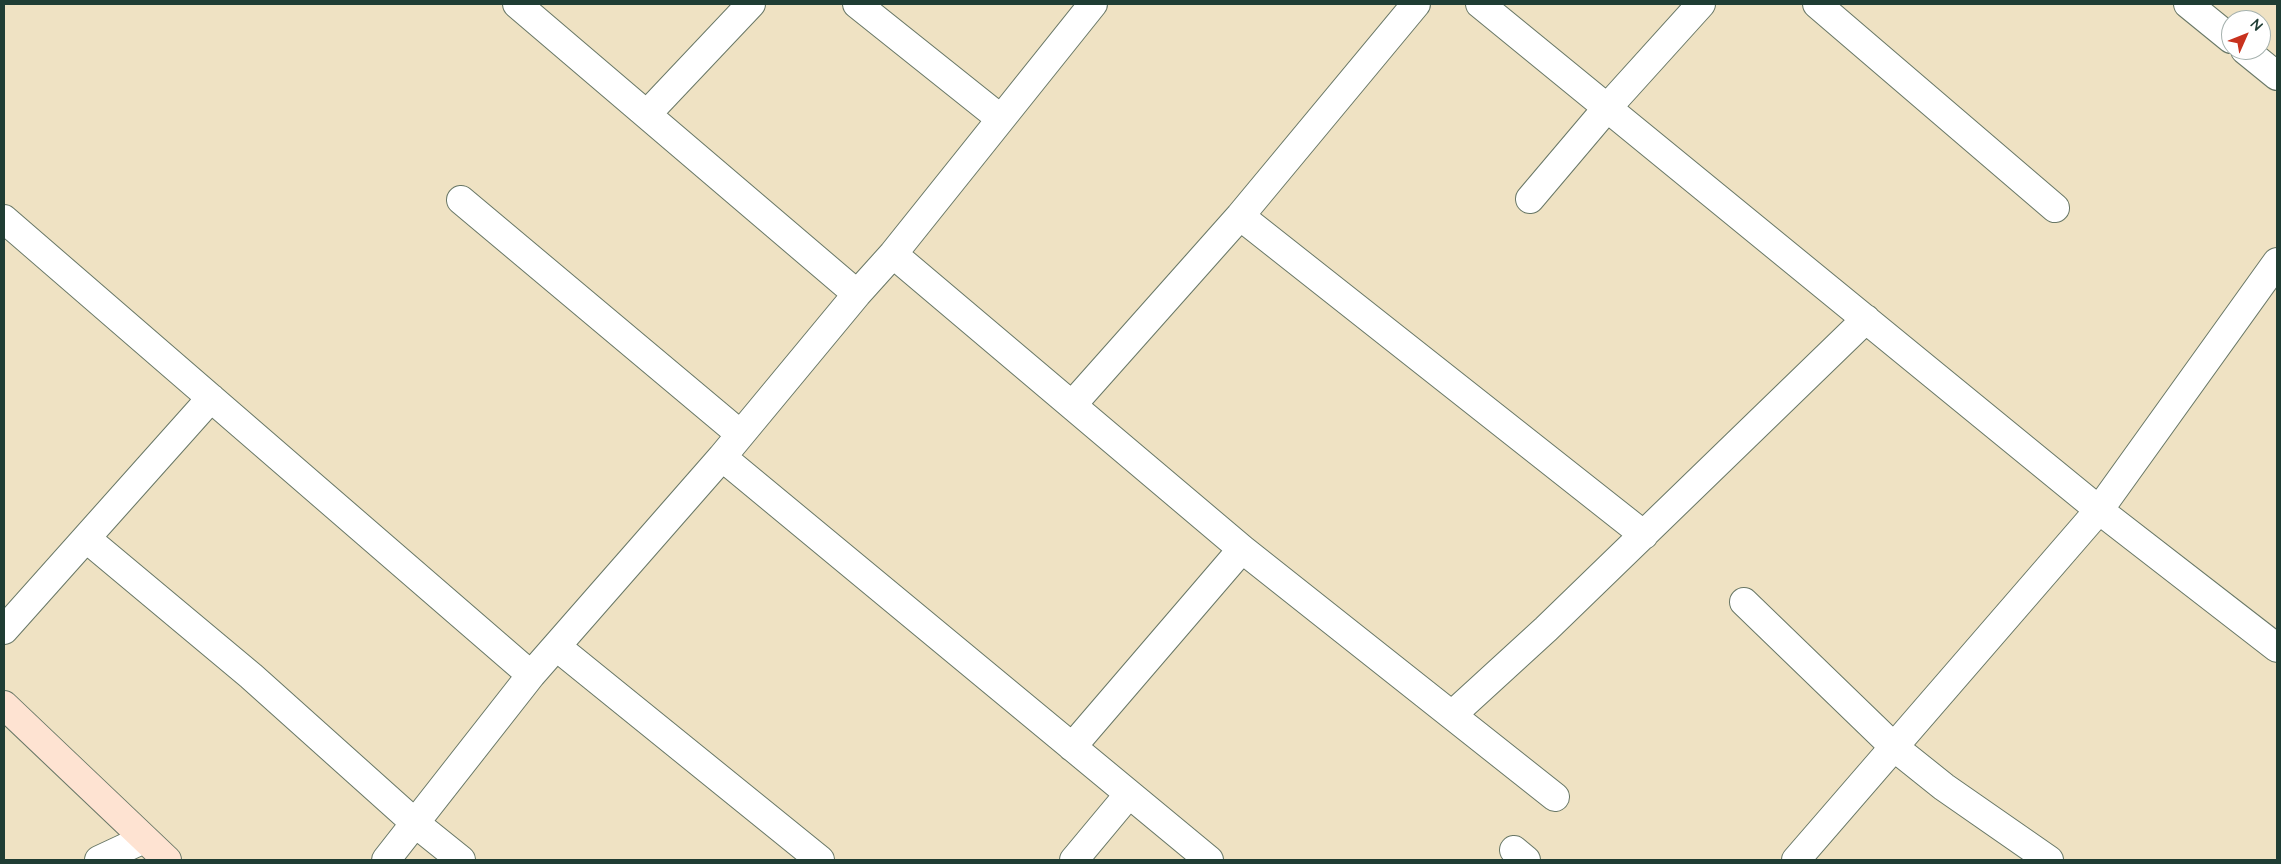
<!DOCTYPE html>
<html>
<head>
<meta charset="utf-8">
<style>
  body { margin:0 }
  #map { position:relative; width:2281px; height:864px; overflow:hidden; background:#efe2c3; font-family:"Architects Daughter",sans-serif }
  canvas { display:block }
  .frame { position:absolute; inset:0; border:5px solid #1f3d34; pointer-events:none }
  .north { position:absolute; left:2221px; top:10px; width:50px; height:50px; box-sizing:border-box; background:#fff; border:1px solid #a5b1ae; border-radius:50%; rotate:46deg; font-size:14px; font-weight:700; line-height:20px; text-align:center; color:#1f3d34 }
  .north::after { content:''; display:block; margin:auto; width:18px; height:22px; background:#c8321e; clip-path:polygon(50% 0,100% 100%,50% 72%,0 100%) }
</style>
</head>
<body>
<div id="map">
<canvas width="2281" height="864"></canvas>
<div class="frame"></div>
<div class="north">N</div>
</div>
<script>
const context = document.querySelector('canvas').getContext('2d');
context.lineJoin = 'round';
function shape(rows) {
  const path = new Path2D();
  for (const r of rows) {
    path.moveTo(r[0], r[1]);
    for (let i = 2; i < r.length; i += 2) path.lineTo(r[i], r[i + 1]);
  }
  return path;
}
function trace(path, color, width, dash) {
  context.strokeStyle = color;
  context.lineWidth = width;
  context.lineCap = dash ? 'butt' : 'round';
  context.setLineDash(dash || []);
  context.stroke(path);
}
const minor = shape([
  [517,4,857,294],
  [857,4,1001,119],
  [1480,4,2099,510,1796,860],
  [1817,4,2055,208],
  [2188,4,2231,39],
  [2245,50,2277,76],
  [647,114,751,4],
  [1530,199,1607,108,1701,4],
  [461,200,740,434],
  [1240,216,1644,535],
  [4,219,531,675],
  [893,254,1242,549,1072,747],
  [2277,262,2099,510,2277,648],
  [1072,405,1240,216,1416,4],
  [722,457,1209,860],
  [87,539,251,676,415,823,461,860],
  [1242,549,1555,797],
  [1744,602,1894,747,1944,787,2049,860],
  [4,630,211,398],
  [557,647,820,860],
  [1452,715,1546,629,1866,319],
  [1514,850,1526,860],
  [99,860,144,839],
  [386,860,531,675,722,457,857,294,893,254,1093,4],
  [1074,860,1129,794]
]);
const secondary = shape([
  [4,705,167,860]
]);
trace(minor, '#687766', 30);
trace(secondary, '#687766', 30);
trace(minor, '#fff', 28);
trace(secondary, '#fee3d2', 28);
</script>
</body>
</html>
